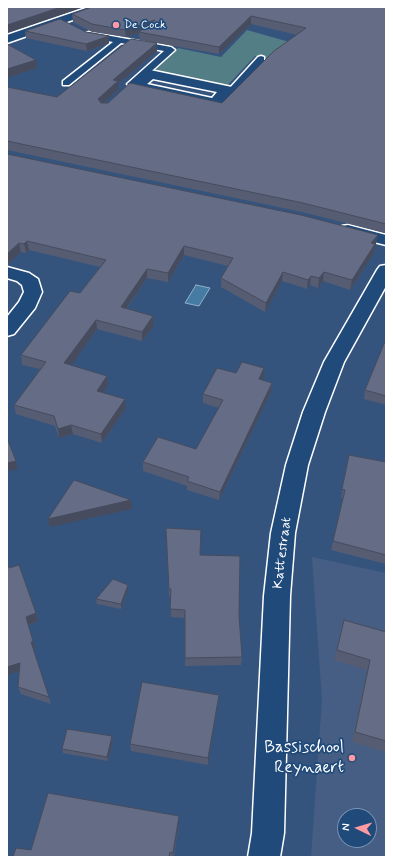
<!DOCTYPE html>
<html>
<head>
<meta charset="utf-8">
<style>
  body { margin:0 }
  #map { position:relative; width:393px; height:864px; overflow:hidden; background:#34547e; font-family:Mynerve,sans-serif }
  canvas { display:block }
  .frame { position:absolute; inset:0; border:8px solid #fff; pointer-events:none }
  .north { position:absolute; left:337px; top:808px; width:40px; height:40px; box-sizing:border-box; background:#1f4a7a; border:1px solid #7992af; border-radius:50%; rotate:275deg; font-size:11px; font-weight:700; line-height:16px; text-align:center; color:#fff }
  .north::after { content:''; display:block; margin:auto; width:14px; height:18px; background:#ff9aa2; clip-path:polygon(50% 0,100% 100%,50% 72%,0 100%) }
</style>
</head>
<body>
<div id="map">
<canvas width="393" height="864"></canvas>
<div class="frame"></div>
<div class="north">N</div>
</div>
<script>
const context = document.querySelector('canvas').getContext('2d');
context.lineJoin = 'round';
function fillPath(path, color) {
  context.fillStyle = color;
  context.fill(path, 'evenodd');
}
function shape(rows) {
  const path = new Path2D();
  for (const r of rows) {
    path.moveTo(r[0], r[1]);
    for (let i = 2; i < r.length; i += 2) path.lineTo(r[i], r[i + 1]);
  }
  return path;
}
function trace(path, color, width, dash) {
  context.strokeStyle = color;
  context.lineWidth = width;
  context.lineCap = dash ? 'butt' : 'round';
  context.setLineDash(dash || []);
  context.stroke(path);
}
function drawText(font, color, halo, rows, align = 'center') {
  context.font = font + ' Mynerve,sans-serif';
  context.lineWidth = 3.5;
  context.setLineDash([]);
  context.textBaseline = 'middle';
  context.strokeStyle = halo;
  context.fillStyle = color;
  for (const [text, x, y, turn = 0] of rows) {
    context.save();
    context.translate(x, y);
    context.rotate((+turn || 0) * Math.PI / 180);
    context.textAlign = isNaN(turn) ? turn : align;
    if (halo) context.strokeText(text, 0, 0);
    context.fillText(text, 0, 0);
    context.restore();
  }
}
const built = shape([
  [312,557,386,573,386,857,311,857,322,700],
  [345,816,369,816,369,840,345,840]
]);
const green = shape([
  [247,30,325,52,312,67,255,56,224,89,150,74,178,48,221,57]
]);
const water = shape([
  [196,285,210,288,199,306,185,303,196,285]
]);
const lane = shape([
  [89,32,171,47,175,50,135,86,129,86,127,84,164,51,121,43,69,85,63,85,63,81,113,42,86,37,86,33,89,32],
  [261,56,264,57,264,61,224,105,218,105,216,103,218,101,258,57,261,56]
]);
const street = shape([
  [89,7,106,7,104,9,7,43,7,35,89,7],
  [150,70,227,86,232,87,234,90,220,106,215,107,132,89,130,86,132,83,145,71,150,70],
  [153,79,217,92,212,98,147,84,153,79],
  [348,225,386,235,386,245,342,234,339,230,342,226,348,225],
  [7,267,29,273,38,279,42,292,35,308,14,334,7,336,7,317,19,302,24,292,22,285,17,281,7,278,7,267]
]);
const secondary = shape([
  [386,265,386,286,344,362,325,412,308,465,295,533,290,596,284,833,280,857,248,857,252,833,264,596,271,533,286,465,303,412,324,362,377,270,380,266,386,265]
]);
const wall = shape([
  [386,7,386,233,385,233,302,212,7,150,7,87,57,97,157,51,118,84,119,89,103,103,222,103,297,35,251,24,219,54,140,40,139,33,126,37,92,32,73,22,72,14],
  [25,31,86,32,109,36,109,43,87,51,26,38],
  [7,154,376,244,375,245,374,253,350,290,323,281,318,288,310,285,307,289,282,281,265,312,221,287,221,278,228,266,184,255,168,282,147,278,127,308,153,316,154,326,142,341,97,329,71,365,107,376,108,385,103,392,126,408,102,443,73,434,59,438,55,426,16,414,14,405,40,369,22,365,21,355,80,293,100,267,29,250,26,253,21,252,7,265],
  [386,339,386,405,364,399,365,390],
  [264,368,264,377,262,380,272,383,271,392,219,500,187,490,187,486,143,471,143,462,196,449,219,408,203,403,203,394],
  [349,455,386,462,386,564,331,550,343,498,341,498],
  [166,528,201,538,200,555,239,615,242,657,241,665,185,666,185,618,171,617,171,597,169,597],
  [9,568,36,613,38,621,28,625,35,648,33,649,51,704,21,694,18,687,19,671],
  [128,589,121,609,97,604,96,599],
  [344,620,386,632,386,752,352,742,367,670,334,660],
  [219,695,218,702,208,765,131,751,130,744],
  [113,740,108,761,63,753,62,749],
  [179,823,174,857,13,857,31,850]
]);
const shadedWall = shape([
  [61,7,84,7,7,33,7,25],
  [251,16,251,24,219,54,219,47],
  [155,20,139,32,139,33,126,37,125,30],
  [109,36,109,43,87,51,86,44],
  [157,43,157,51,118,84,119,89,99,107,98,99,113,80],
  [36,60,37,68,7,78,7,69],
  [378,235,374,253,350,290,352,280,371,243],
  [27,241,29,250,26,253,24,244],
  [19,243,21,252,7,265,7,254],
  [184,246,184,255,168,282,168,273],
  [147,269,147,278,121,316,121,307],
  [283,272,282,281,265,312,266,303],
  [324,272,323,281,318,288,319,278],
  [311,276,310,285,307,289,308,280],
  [153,316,154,326,142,341,142,332],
  [96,320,97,329,66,373,64,363],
  [264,368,264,377,258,388,259,379],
  [107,376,108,385,98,400,97,391],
  [272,383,271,392,219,500,220,492],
  [125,399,126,408,102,443,101,434],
  [71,425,73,434,59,438,58,429],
  [16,461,18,469,7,471,7,463],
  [131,500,132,509,50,527,48,519],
  [128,585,128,589,121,609,121,604],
  [36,613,38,621,28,625,26,617],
  [33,641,35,648,33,649,31,642],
  [20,663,22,670,7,675,7,667],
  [219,695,218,702,208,765,208,758],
  [112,736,113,740,108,761,107,757],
  [179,816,179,823,173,857,173,853]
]);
const building = shape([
  [7,7,61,7,7,25,7,7],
  [92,7,386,7,386,224,303,203,7,141,7,87,57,97,131,39,157,43,113,80,118,81,98,99,101,103,108,103,130,83,222,103,274,51,306,28,251,16,219,47,139,32,155,20,125,30,92,24,72,14,92,7],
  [60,19,86,32,109,36,86,44,25,31,60,19],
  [7,44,36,60,7,69,7,44],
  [7,154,301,215,378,235,371,243,375,244,352,280,324,272,319,278,311,276,308,280,283,272,266,303,221,278,233,258,184,246,168,273,147,269,121,307,153,316,142,332,96,320,64,363,107,376,97,391,125,399,101,434,71,425,58,429,54,416,14,405,46,362,21,355,70,291,80,293,106,260,27,241,24,244,19,243,7,254,7,154],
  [386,339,386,396,365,390,386,339],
  [242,362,264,368,259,379,272,383,220,492,187,481,189,477,143,462,158,437,196,449,223,400,203,394,217,368,236,373,242,362],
  [7,438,16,461,7,463,7,438],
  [349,455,386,462,386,555,333,541,345,490,342,489,349,455],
  [74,480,131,500,48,519,74,480],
  [166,528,201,530,200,555,240,556,239,615,242,657,185,658,185,610,170,609,171,589,169,589,166,528],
  [19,565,36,613,26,617,33,641,31,642,49,697,18,687,20,663,7,667,7,567,9,566,9,568,19,565],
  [113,579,128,585,121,604,96,599,113,579],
  [344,620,386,632,386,741,355,732,370,660,337,650,344,620],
  [142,682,219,695,208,758,130,744,142,682],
  [67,729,112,736,107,757,62,749,67,729],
  [48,793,179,816,173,853,170,852,169,857,13,857,16,848,31,850,48,793]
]);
const markers = [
  [116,25,4,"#ff9aa2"],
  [352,758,4,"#ff9aa2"]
];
const farPoinames = [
  ["De Cock",124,25]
];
const streetNames = [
  ["Kattestraat",283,553,-83]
];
const nearPoinames = [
  ["Bassischool",344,748],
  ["Reynaert",344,768]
];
fillPath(built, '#465e83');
fillPath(green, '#547e86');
fillPath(water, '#467ca3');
trace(water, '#90b0c8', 1);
trace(lane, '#fff', 3);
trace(street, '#fff', 3);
trace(secondary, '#fff', 3);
fillPath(lane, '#1f4a7a');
fillPath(street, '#1f4a7a');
fillPath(secondary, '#1f4a7a');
fillPath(wall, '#565d73');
fillPath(shadedWall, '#464c5e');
fillPath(building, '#646c86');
trace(building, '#464c5e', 1);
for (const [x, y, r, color] of markers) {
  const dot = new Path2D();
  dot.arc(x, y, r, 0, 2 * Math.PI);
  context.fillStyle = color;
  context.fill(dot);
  trace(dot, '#1f4a7a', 1.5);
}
drawText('12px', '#fff', '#1f4a7a', farPoinames, 'left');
drawText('14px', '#fff', '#1f4a7a', streetNames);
drawText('17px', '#fff', '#1f4a7a', nearPoinames, 'right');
</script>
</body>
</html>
